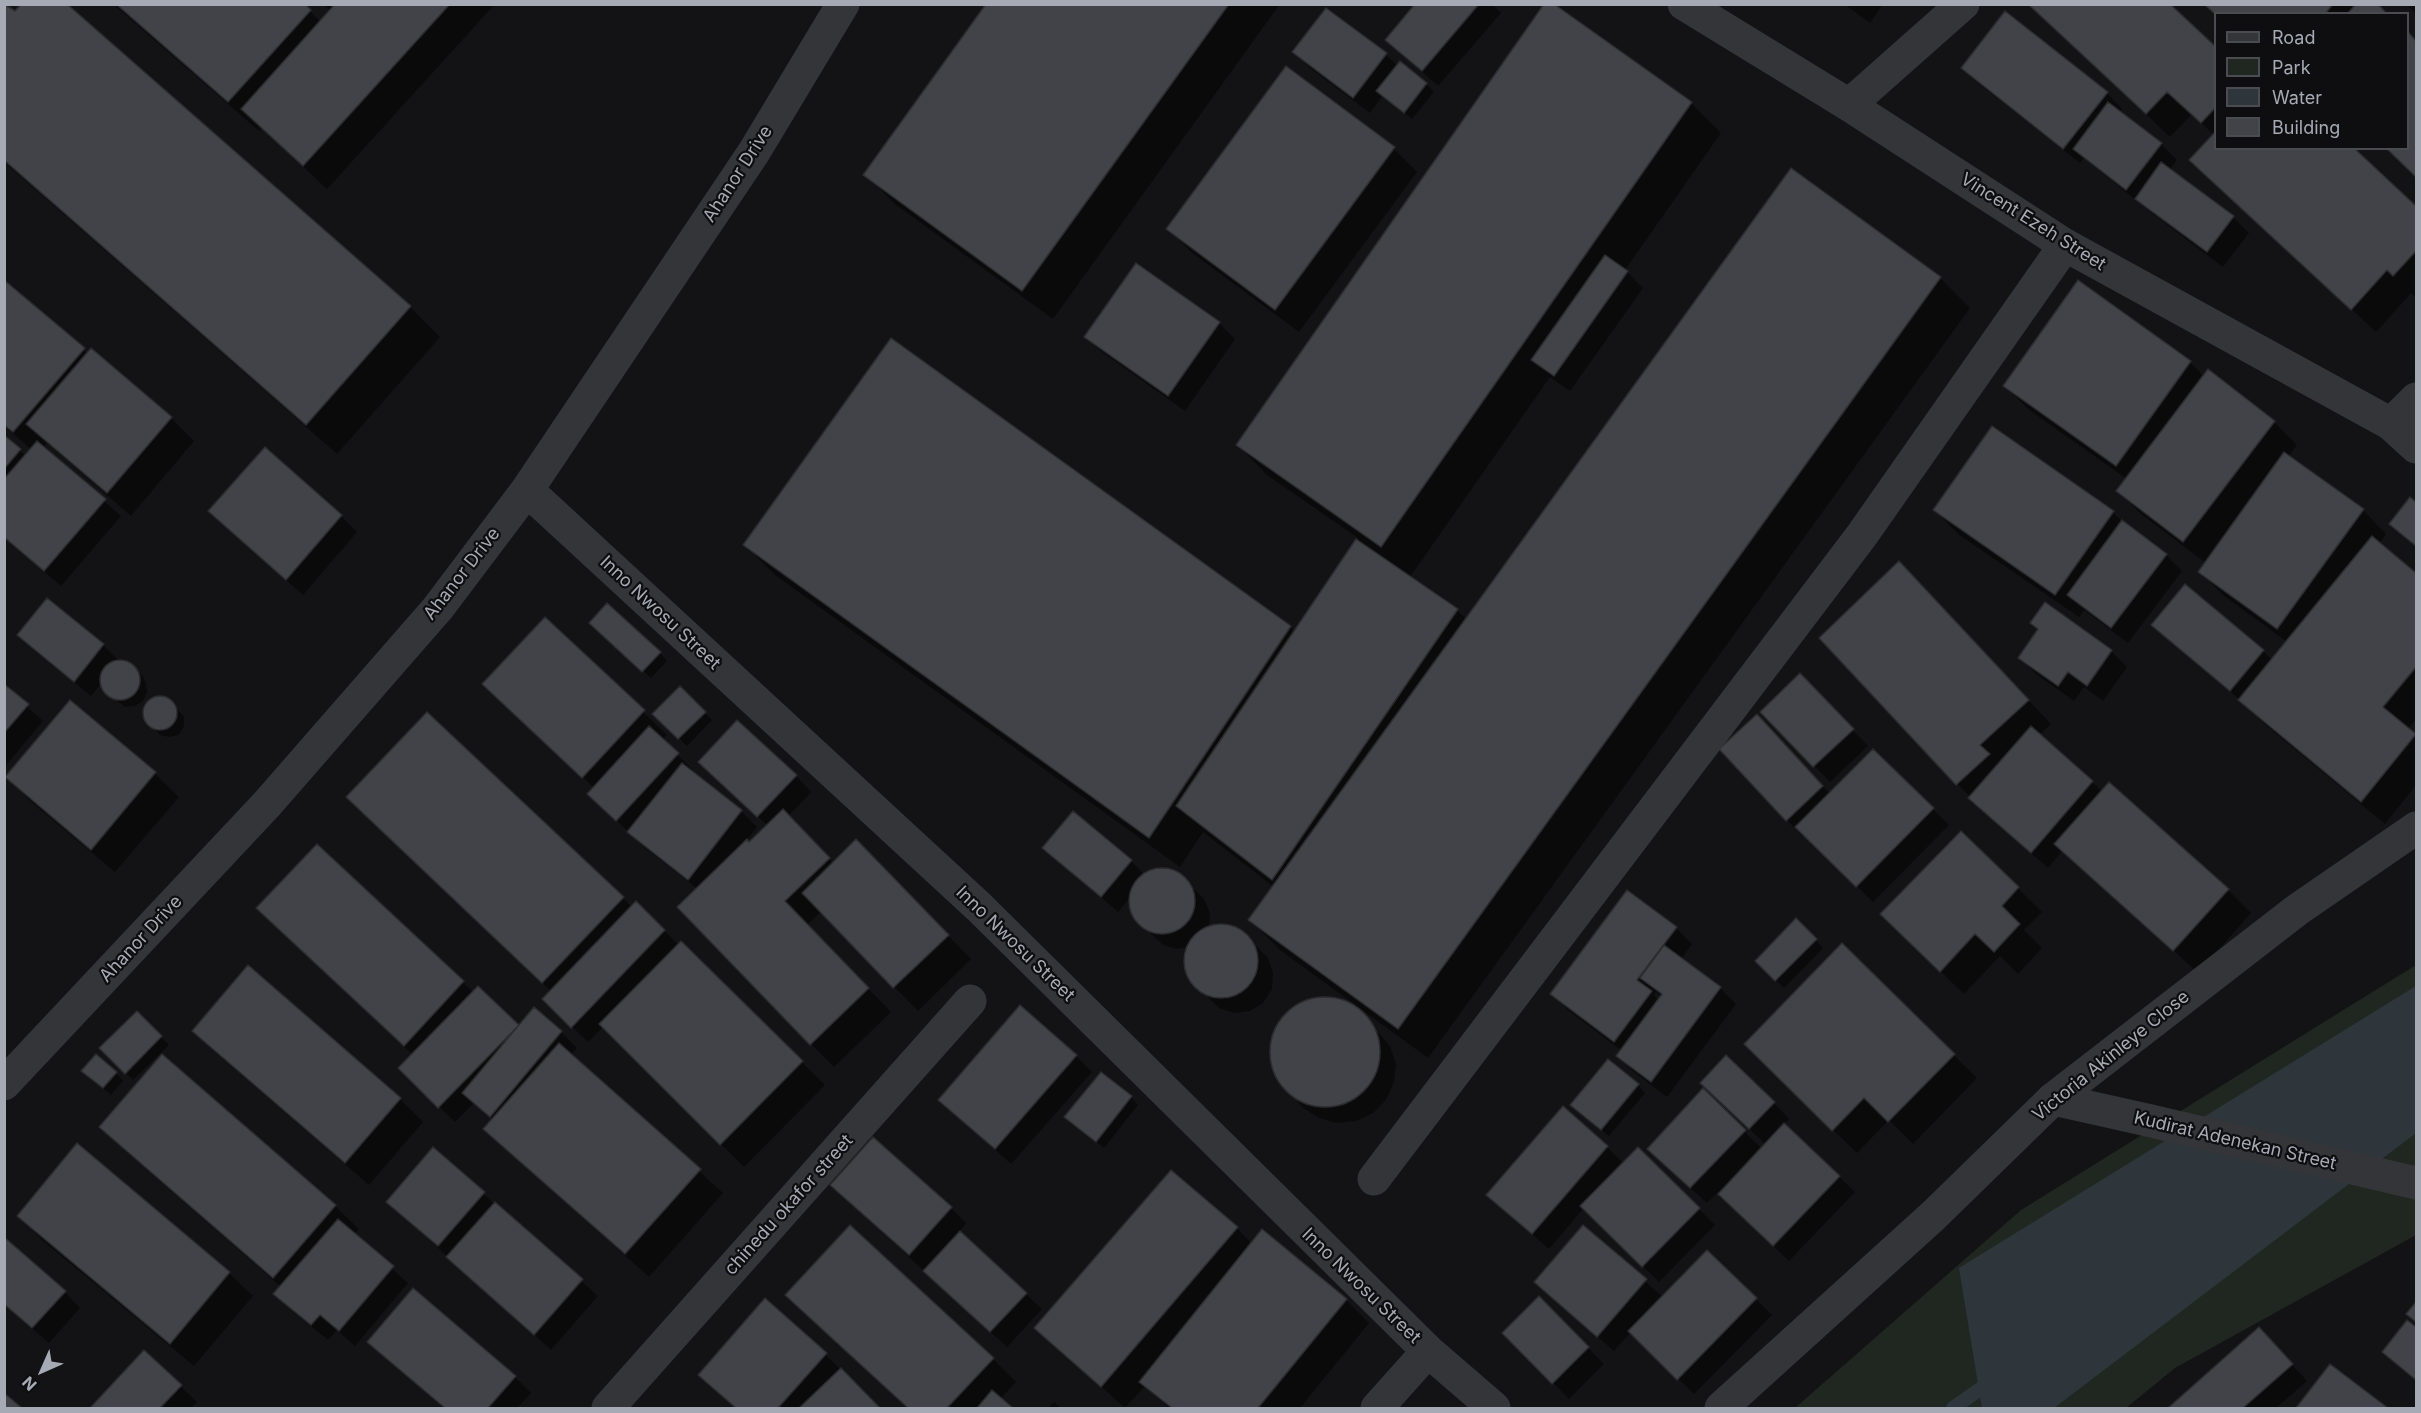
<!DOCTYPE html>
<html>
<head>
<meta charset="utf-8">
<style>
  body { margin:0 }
  #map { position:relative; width:2421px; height:1413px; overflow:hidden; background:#131315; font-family:Inter,sans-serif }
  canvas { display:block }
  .frame { position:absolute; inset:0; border:6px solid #a6aab4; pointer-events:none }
  .legend { position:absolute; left:2214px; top:12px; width:195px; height:138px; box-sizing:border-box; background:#0e0e10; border:2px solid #4b4c52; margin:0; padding:8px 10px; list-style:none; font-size:18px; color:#a6aab4 }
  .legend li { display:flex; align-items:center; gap:12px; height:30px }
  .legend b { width:30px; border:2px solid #4b4c52 }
  .north { position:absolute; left:12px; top:1341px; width:60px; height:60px; -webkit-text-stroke:4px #0e0e10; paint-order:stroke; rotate:225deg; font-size:16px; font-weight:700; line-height:24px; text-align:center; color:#a6aab4 }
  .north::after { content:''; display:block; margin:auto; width:21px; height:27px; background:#a6aab4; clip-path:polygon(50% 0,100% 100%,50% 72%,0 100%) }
</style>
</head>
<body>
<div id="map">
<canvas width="2421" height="1413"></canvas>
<div class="frame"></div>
<ul class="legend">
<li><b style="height:8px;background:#343539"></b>Road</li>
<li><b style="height:16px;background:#202720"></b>Park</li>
<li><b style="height:16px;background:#2e363c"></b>Water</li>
<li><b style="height:16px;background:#424348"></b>Building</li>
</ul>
<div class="north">N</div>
</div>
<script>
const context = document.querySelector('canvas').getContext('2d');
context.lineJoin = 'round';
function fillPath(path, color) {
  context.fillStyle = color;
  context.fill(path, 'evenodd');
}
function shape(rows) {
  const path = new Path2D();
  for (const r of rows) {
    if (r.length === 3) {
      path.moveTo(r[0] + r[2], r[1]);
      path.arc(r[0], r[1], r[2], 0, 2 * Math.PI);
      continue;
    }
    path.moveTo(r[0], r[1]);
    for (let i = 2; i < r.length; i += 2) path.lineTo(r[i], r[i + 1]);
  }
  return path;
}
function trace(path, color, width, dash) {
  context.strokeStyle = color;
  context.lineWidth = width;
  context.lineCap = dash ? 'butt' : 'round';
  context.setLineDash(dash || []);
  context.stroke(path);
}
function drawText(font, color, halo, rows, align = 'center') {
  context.font = font + ' Inter,sans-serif';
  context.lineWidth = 4.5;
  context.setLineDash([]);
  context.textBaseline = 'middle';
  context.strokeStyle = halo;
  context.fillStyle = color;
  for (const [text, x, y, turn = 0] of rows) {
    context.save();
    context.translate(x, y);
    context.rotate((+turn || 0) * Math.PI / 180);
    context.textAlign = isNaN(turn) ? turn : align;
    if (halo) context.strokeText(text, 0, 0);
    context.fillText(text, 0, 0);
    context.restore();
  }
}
const green = shape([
  [2416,965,2416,1235,2175,1368,2126,1408,1795,1408,2021,1210]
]);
const water = shape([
  [2416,986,2416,1133,2054,1408,1982,1408,1959,1268]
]);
const shadow = shape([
  [4,4,15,13,65,4,410,307,440,337,337,454,4,162],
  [113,4,302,4,321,22,331,11,323,4,495,4,327,189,262,128,259,131],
  [988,4,1280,4,1053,319,895,204,865,174],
  [1417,4,1492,4,1501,13,1438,86,1387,40],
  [1844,4,1883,4,1870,23],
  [2030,4,2216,49,2216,148,2352,148,2416,208,2416,298,2411,293,2376,332,2191,160,2214,135,2192,114,2170,137],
  [2204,4,2375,4,2385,14,2216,14,2216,15],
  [2406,4,2416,4,2416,14],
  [2408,34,2416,43,2416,176,2387,148,2408,148],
  [1294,52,1386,55,1398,66,1426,84,1434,92,1412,119,1383,95,1370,113,1310,68],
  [1286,68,1394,149,1417,172,1299,332,1191,252,1168,228],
  [1963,68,2107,93,2122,109,2119,113,2161,144,2177,160,2169,170,2233,217,2249,233,2223,267,2153,214,2084,158,2080,163,1979,84],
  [1691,103,1721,133,1625,270,1643,288,1570,391,1550,377,1410,577,1457,610,1467,620,1940,278,1970,308,1428,1058,1280,950,1250,920,1274,887,1203,832,1180,867,775,575,745,545,1290,627,1295,632,1358,538,1267,475,1238,445],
  [1136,265,1219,323,1235,339,1185,411,1102,352,1086,337],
  [4,282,88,354,171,418,194,441,131,516,47,443,43,448,121,516,61,586,4,537,4,437,26,456,31,449,4,426],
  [2190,362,2204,377,2274,422,2297,445,2288,457,2363,510,2386,534,2379,544,2416,575,2416,719,2408,729,2416,737,2416,785,2385,824,2263,723,2241,701,2153,624,2263,651,2272,660,2287,642,2223,595,2200,572,2206,563,2141,514,2118,491,2127,479,2028,409,2005,386],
  [2410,499,2416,504,2416,547,2391,524],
  [1935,510,2113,512,2126,525,2166,555,2182,571,2128,643,2084,610,2079,617,1958,534],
  [341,516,357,532,303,595,226,527],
  [1922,587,2051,724,2039,735,2103,792,2228,890,2251,913,2198,973,2063,850,2048,868,1986,814,1821,638],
  [47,600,103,645,120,662,133,666,141,674,146,683,147,692,143,701,135,706,125,707,108,694,102,682,91,696,35,651,19,635],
  [2045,604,2111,651,2127,667,2103,701,2084,687,2074,701,2036,674,2020,658,2040,630],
  [545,619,667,735,662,740,693,770,691,772,741,811,757,827,746,841,749,844,768,826,716,777,796,776,811,792,788,817,834,864,880,865,971,959,918,1011,821,912,807,925,891,1012,834,1067,811,1044,698,889,645,848,605,809,594,788,484,684],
  [598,630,660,653,667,661,651,678],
  [4,686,43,721,4,768],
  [680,688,712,720,687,746,655,714],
  [1815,691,1868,746,1830,782,1762,712],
  [160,697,170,701,184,717,184,726,179,735,169,737,160,735,145,718,145,708,151,700],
  [71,702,155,774,179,797,115,872,30,801,7,777],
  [1773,732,1830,794,1873,751,1949,825,1873,902,1804,834,1802,836,1787,820],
  [348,797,623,898,632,907,636,904,679,945,681,943,825,1085,744,1167,603,1027,588,1042,544,999,552,992],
  [1961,833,2042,912,2024,930,2042,948,2018,974,2000,956,1964,994,1906,938],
  [317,846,474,993,478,988,519,1027,534,1010,561,1032,577,1048,571,1055,723,1193,649,1277,509,1152,485,1129,493,1120,474,1103,455,1122,400,1068,413,1055,282,932],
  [1044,847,1131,861,1145,875,1150,871,1163,869,1177,873,1204,899,1210,913,1209,927,1224,925,1240,930,1268,958,1273,973,1272,989,1263,1003,1250,1011,1234,1013,1219,1008,1191,980,1185,965,1187,947,1177,949,1163,945,1136,919,1130,906,1131,896,1118,912],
  [1628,892,1676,928,1692,944,1681,959,1720,988,1736,1004,1667,1097,1634,1072,1618,1056,1622,1051,1568,1010,1552,994],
  [1656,992,1662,997,1659,1000,1654,995],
  [1796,920,1823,948,1784,988,1757,961],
  [1842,945,1977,1078,1913,1144,1889,1120,1857,1153,1769,1068],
  [1328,998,1347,1003,1362,1014,1390,1046,1396,1064,1394,1082,1386,1100,1373,1113,1356,1121,1337,1123,1319,1118,1303,1108,1276,1076,1271,1057,1272,1038,1279,1021,1293,1008,1309,1000],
  [137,1013,169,1045,133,1080,101,1048],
  [194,1031,400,1099,423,1122,369,1185,217,1054],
  [163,1056,335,1206,359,1229,354,1235,408,1283,355,1346,337,1330,328,1340,291,1310,275,1294,281,1287,124,1150,101,1127],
  [1076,1056,1092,1072,1011,1164,940,1100],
  [116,1073,123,1081,111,1095,91,1078],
  [1638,1085,1645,1093,1609,1136,1580,1112],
  [1703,1090,1762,1149,1766,1145,1718,1098,1774,1103,1789,1119,1784,1125,1855,1192,1789,1261,1718,1192,1707,1203,1665,1165],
  [1131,1097,1138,1105,1104,1148,1074,1124],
  [77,1146,229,1273,253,1296,194,1366,42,1240,19,1216],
  [1607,1147,1624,1164,1638,1149,1715,1225,1659,1282,1584,1208,1549,1249,1488,1195],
  [433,1149,598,1296,551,1350,404,1217],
  [848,1201,951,1208,966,1223,959,1232,1042,1309,1007,1347],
  [1583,1227,1663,1297,1707,1252,1772,1315,1694,1394,1631,1332,1614,1351,1536,1282],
  [1237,1228,1252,1244,1346,1300,1369,1323,1300,1408,1169,1408,1145,1386,1125,1408,1036,1328],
  [65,1292,80,1308,49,1343,4,1304],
  [1539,1298,1604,1364,1569,1399,1504,1333],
  [811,1318,993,1359,1016,1382,1000,1399,1011,1408,909,1408],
  [2408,1322,2416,1329,2416,1381,2384,1352],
  [2259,1329,2307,1381,2276,1408,2170,1408],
  [369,1342,515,1377,531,1393,517,1408,444,1408],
  [144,1352,197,1402,191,1408,92,1408],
  [826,1355,879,1408,736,1408,700,1375],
  [2330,1366,2386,1408,2298,1408],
  [1054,1402,1061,1408,1048,1408]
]);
const stream = shape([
  [1953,1408,1993,1380]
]);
const building = shape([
  [4,4,15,11,21,4,67,4,411,306,306,425,4,160,4,4],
  [116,4,305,4,311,10,228,102,116,4],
  [335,4,450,4,303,166,241,109,335,4],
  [986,4,1229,4,1022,291,863,175,986,4],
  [1415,4,1479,4,1422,71,1385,40,1415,4],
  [1544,4,1554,4,1692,102,1381,547,1236,445,1544,4],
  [2028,4,2170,4,2216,47,2216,107,2201,123,2167,92,2146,114,2028,4],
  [2204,4,2333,4,2325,14,2216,14,2216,15,2204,4],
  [2356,4,2378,4,2387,14,2347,14,2356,4],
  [1326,8,1387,53,1353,98,1292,52,1326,8],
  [2005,11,2108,92,2063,149,1961,68,2005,11],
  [2408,32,2416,41,2416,177,2386,148,2408,148,2408,32],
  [1400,61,1427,83,1404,113,1376,91,1400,61],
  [1286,66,1395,147,1275,310,1166,229,1286,66],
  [2108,102,2162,143,2126,190,2073,149,2108,102],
  [2216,131,2216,148,2354,148,2416,206,2416,251,2393,276,2387,270,2351,310,2189,160,2216,131],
  [2161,162,2234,216,2207,252,2135,199,2161,162],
  [1791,168,1941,277,1398,1029,1248,920,1791,168],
  [1605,255,1628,271,1554,376,1531,360,1605,255],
  [1136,263,1220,322,1168,396,1084,337,1136,263],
  [4,280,85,348,13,432,4,425,4,280],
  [2078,280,2191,361,2116,466,2003,386,2078,280],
  [891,338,1291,626,1149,838,743,545,891,338],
  [91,348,172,417,107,493,26,424,91,348],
  [2208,369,2275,421,2183,542,2116,491,2208,369],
  [1992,426,2114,511,2055,595,1933,510,1992,426],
  [4,435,21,449,4,469,4,435],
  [37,441,106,499,44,571,4,537,4,479,37,441],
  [265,447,342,515,286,580,208,511,265,447],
  [2284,452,2364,509,2277,629,2198,572,2284,452],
  [2410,497,2416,502,2416,546,2389,524,2410,497],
  [2122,520,2167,554,2111,628,2067,595,2122,520],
  [2372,536,2416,573,2416,667,2383,707,2416,734,2361,802,2238,700,2372,536],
  [1356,539,1458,609,1272,880,1176,806,1356,539],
  [1899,561,2029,700,1980,745,1990,754,1956,785,1819,638,1899,561],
  [2185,584,2264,650,2230,691,2151,625,2185,584],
  [47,598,104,644,74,682,17,635,47,598],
  [2045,602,2112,650,2087,686,2068,672,2058,686,2018,658,2038,629,2030,623,2045,602],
  [607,603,661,652,642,672,589,623,607,603],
  [545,617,645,710,582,778,482,684,545,617],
  [120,680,20],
  [1800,673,1854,729,1813,767,1760,712,1800,673],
  [4,684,29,704,4,733,4,684],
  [680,686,706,712,678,739,652,714,680,686],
  [160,713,17],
  [70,700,156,772,91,850,5,777,70,700],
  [427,712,624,897,542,983,346,797,427,712],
  [1757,714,1823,786,1786,821,1719,749,1757,714],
  [737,720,797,775,757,817,698,762,737,720],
  [649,726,679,753,616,821,587,794,649,726],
  [2031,726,2093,781,2031,853,1968,798,2031,726],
  [1873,749,1934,808,1856,887,1795,827,1873,749],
  [682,763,742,810,688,880,627,832,682,763],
  [2109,782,2229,889,2173,951,2054,844,2109,782],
  [783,809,830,858,785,901,869,988,810,1045,677,907,747,839,749,842,783,809],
  [1073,811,1132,860,1101,897,1042,848,1073,811],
  [1961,831,2019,887,2002,906,2020,924,1994,952,1975,934,1940,972,1880,914,1961,831],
  [856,839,949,935,893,988,802,893,856,839],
  [317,844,464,981,404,1046,256,908,317,844],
  [1162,901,33],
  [1627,890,1677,927,1637,980,1652,991,1614,1042,1550,994,1627,890],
  [636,901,665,930,571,1028,542,999,636,901],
  [1796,918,1817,939,1775,981,1755,961,1796,918],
  [1221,961,37],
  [681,941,803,1061,720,1145,599,1024,681,941],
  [1842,943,1955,1054,1888,1122,1864,1098,1832,1131,1744,1044,1842,943],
  [1664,945,1721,987,1651,1082,1616,1056,1662,994,1640,978,1664,945],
  [248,965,401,1098,345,1163,192,1031,248,965],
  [478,986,519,1025,438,1108,398,1068,478,986],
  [1325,1052,55],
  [1020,1005,1077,1055,995,1149,938,1100,1020,1005],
  [534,1007,562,1031,490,1117,462,1093,534,1007],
  [137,1011,162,1036,125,1074,99,1048,137,1011],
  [559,1043,701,1169,625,1254,483,1129,559,1043],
  [96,1054,117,1072,103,1088,81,1071,96,1054],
  [162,1054,336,1205,273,1278,99,1127,162,1054],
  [1726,1055,1775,1102,1749,1129,1700,1083,1726,1055],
  [1608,1059,1639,1084,1601,1130,1570,1105,1608,1059],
  [1101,1072,1132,1096,1096,1142,1064,1117,1101,1072],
  [1703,1088,1746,1130,1690,1188,1647,1149,1703,1088],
  [1563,1106,1608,1146,1532,1234,1486,1195,1563,1106],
  [1784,1123,1840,1176,1773,1246,1718,1194,1784,1123],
  [873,1137,952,1207,909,1255,830,1185,873,1137],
  [77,1143,230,1272,170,1344,17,1216,77,1143],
  [433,1147,485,1192,438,1246,386,1202,433,1147],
  [1638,1147,1700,1208,1642,1267,1580,1206,1638,1147],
  [1171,1170,1238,1227,1101,1387,1034,1328,1171,1170],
  [495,1202,583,1279,534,1335,446,1257,495,1202],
  [338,1219,394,1266,339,1331,320,1315,311,1325,273,1294,338,1219],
  [850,1225,994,1358,947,1408,908,1408,785,1295,850,1225],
  [1583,1225,1647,1279,1597,1337,1534,1282,1583,1225],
  [1262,1229,1347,1299,1258,1408,1172,1408,1139,1382,1262,1229],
  [960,1231,1027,1293,990,1332,923,1271,960,1231],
  [4,1237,66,1291,32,1328,4,1304,4,1237],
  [1707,1250,1757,1298,1677,1380,1628,1331,1707,1250],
  [413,1288,516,1376,488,1408,445,1408,367,1342,413,1288],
  [1539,1296,1589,1347,1552,1384,1502,1333,1539,1296],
  [765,1298,827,1353,778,1408,736,1408,698,1375,765,1298],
  [2416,1302,2416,1322,2406,1314,2416,1302],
  [2407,1320,2416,1327,2416,1380,2382,1352,2407,1320],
  [2259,1327,2293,1364,2243,1408,2168,1408,2259,1327],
  [144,1350,182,1385,160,1408,90,1408,144,1350],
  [2330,1364,2388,1408,2296,1408,2330,1364],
  [841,1368,880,1408,799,1408,841,1368],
  [992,1390,1013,1408,977,1408,992,1390],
  [4,1393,22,1408,4,1408,4,1393]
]);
const minor = shape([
  [1849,105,1963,4],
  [2416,399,2391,424,2416,447],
  [2053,1099,2297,910,2416,828],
  [2053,1099,2147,1120],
  [1374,1179,1862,535,2065,245],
  [608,1408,970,1001],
  [1377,1408,1428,1351]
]);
const tertiary = shape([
  [1684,4,1849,105,2065,245,2391,424],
  [527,490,979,907,1428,1351,1494,1408],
  [4,1084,267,804,438,608,527,490,754,152,843,4],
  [2147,1120,2416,1183],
  [1721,1408,1933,1216,2053,1099]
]);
const streetNames = [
  ["Ahanor Drive",738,174,-57],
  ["Vincent Ezeh Street",2033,222,32],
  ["Ahanor Drive",462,574,-52],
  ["Inno Nwosu Street",660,613,43],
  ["Ahanor Drive",141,939,-47],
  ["Inno Nwosu Street",1015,944,44],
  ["Victoria Akinleye Close",2111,1056,-39],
  ["Kudirat Adenekan Street",2235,1141,13],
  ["chinedu okafor street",789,1205,-48],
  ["Inno Nwosu Street",1361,1286,44]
];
fillPath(green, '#202720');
fillPath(water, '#2e363c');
fillPath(shadow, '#0007');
trace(stream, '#2e363c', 14);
fillPath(building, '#424348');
trace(building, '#2d2d30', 1.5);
trace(minor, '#343539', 33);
trace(tertiary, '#343539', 33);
drawText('18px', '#a6aab4', '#0e0e10', streetNames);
</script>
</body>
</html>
